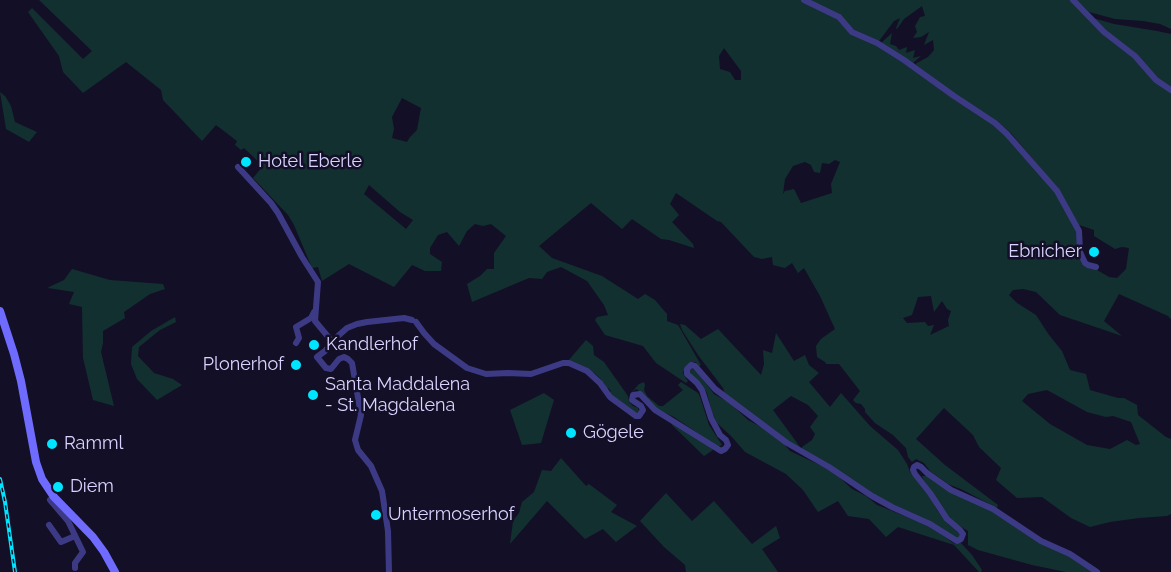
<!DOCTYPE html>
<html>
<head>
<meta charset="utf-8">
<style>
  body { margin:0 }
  canvas { display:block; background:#130f26 }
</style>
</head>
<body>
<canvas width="1171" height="572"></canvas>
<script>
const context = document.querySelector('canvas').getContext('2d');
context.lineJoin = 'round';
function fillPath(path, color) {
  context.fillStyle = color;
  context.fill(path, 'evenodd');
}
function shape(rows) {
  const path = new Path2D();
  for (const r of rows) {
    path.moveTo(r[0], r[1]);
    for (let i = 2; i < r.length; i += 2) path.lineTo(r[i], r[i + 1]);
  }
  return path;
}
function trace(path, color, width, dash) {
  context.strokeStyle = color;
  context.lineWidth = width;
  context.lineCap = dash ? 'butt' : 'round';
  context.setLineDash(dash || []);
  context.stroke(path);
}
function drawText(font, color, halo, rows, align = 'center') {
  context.font = font + ' Raleway,sans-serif';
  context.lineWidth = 5;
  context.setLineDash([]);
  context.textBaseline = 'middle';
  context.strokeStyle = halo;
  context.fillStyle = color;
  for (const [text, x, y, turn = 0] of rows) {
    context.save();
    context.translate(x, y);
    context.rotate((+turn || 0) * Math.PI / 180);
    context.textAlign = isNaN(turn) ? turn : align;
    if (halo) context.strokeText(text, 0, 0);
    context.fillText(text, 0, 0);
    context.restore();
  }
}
const green = shape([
  [39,0,802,0,839,20,850,32,876,45,904,63,955,100,967,106,994,125,1007,136,1055,192,1077,233,1077,249,1084,266,1097,270,1109,277,1117,278,1126,269,1129,248,1122,247,1115,249,1094,236,1094,230,1079,225,1058,189,1011,133,997,121,955,94,915,64,928,57,934,50,933,40,924,45,929,32,921,37,913,38,917,32,915,26,920,17,925,16,922,6,904,19,897,29,896,28,900,18,894,21,879,41,853,29,840,15,809,0,1070,0,1103,33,1122,49,1125,46,1106,31,1093,18,1114,24,1157,31,1171,34,1171,319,1168,316,1119,294,1104,321,1122,336,1060,315,1036,292,1023,289,1013,290,1009,295,1017,303,1036,315,1049,335,1062,351,1070,370,1086,374,1090,390,1118,398,1124,398,1137,405,1138,415,1166,437,1171,439,1171,514,1167,516,1139,518,1110,522,1090,527,1071,518,1042,497,1017,498,996,480,1001,468,979,447,973,435,944,408,916,439,945,465,998,505,997,508,963,490,948,484,930,471,924,463,916,459,912,462,908,457,906,448,893,435,875,423,865,412,865,409,861,404,856,403,853,400,860,391,839,364,826,364,825,362,817,357,816,346,821,339,835,329,820,296,804,268,798,273,792,263,785,268,773,265,772,257,762,259,754,257,721,222,717,221,676,193,670,204,679,215,672,222,693,244,694,248,669,240,661,239,632,219,622,229,591,203,539,246,552,258,602,276,638,299,645,294,655,300,667,314,667,321,678,325,701,365,699,366,696,362,692,362,685,368,683,373,685,377,688,381,686,383,656,363,643,346,605,335,595,320,597,317,608,315,604,305,587,281,561,267,547,272,542,279,529,278,472,302,467,284,480,276,487,269,494,269,494,253,506,236,491,224,483,226,475,224,467,231,459,246,447,232,438,235,430,248,430,254,442,262,441,271,425,271,412,265,394,287,349,264,322,281,318,267,312,268,294,225,288,215,253,178,263,166,244,148,241,150,235,145,237,141,216,125,202,141,163,100,161,90,126,62,83,93,63,72,59,56,28,12,32,8,83,59,92,51],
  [724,48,741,71,741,80,735,80,730,72,720,69,719,56],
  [402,98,421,108,417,130,410,137,407,142,392,138,394,129,392,117],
  [835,160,840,162,831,184,832,193,801,203,794,189,785,191,783,194,785,179,793,166,805,162,811,165,814,172,820,173,822,163,829,164],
  [369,185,400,212,413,220,406,229,364,194],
  [931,296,934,312,942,301,947,309,951,311,948,320,949,326,930,335,934,325,928,326,925,322,907,323,903,318,912,315,918,297],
  [1047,390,1087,412,1106,417,1113,416,1131,422,1140,444,1136,445,1127,440,1110,449,1087,445,1050,424,1022,401,1028,394],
  [1077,0,1171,0,1171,29,1160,24,1143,21,1115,19,1089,12],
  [892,33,890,44,896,46,899,50,907,47,906,53,915,50,913,58,921,56,913,63,881,43],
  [0,92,5,96,11,106,15,122,37,132,29,142,6,129],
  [72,269,110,280,163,284,165,289,150,294,124,312,125,318,103,331,103,343,101,352,114,406,93,400,83,358,82,307,69,304,74,292,48,288,49,287,64,280],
  [175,317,176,322,160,330,139,347,138,356,154,373,173,379,182,385,157,400,137,379,131,364,132,347,151,331],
  [680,324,685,325,701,339,718,329,761,375,764,364,763,350,772,353,776,333,794,361,805,355,809,365,819,373,809,382,830,407,841,393,870,426,898,450,907,464,910,472,915,477,930,497,937,510,947,523,960,534,958,538,956,538,930,521,877,497,802,450,802,447,812,440,815,434,810,427,818,416,808,405,791,396,773,410,800,447,799,449,725,394,723,388,698,355,682,330],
  [586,340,593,346,594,355,604,362,628,396,629,402,633,406,638,408,639,412,637,413,609,393,611,391,608,388,607,390,600,378,594,373,568,361],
  [690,369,692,369,696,370,714,394,730,403,748,420,763,428,784,444,790,451,824,467,838,476,852,489,866,496,877,505,930,526,953,543,957,544,960,542,972,555,982,570,981,572,979,572,954,545,898,527,886,537,869,519,848,516,838,501,818,512,803,490,786,474,745,452,732,437,717,423,712,412,707,393,704,388,690,373],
  [644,382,645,385,644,390,647,396,659,406,663,406,683,390,678,385,681,382,698,393,700,397,709,425,722,445,718,447,674,417,657,409,638,390,636,389,631,393,639,384],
  [544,393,554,400,541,443,522,445,510,410],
  [673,423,710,446,713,450,704,456,672,425],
  [561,458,586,486,589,484,617,505,611,512,637,526,616,542,603,529,585,539,547,501,510,544,513,521,519,513,522,502,534,492,542,470,551,471],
  [922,476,927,476,992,511,1069,556,1092,572,1066,572,1032,565,978,550,968,545,968,531,952,521,923,479],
  [666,493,692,521,714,501,752,544,776,526,780,538,762,549,778,572,686,572,685,565,664,547,640,521]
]);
const street = shape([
  [804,0,839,17,852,32,877,43,904,60,954,96,995,123,1007,134,1057,191,1079,231,1080,252,1085,263,1088,265,1096,267],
  [1073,0,1104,32,1135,56,1156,80,1171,90],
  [238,167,271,203,278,213,302,257,318,282,315,321,330,339,332,344],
  [416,322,424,333,434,344,467,368,486,374,508,373,531,374,563,363,569,363,587,371,600,383,610,397,636,416,639,416,643,410,641,406,632,400,633,395,640,394,655,410,721,451,725,449,728,445,726,440,720,435,711,418,702,390,697,383,687,374,687,369,691,365,695,366,715,389,787,443,829,467,872,496,892,507,930,524,957,541,961,539,963,534,960,530,947,519,930,493,915,474,913,470,914,467,917,465,921,467,927,473,951,490,993,509,1041,541,1070,554,1097,572],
  [296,343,299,338,296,327,311,318,314,312],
  [54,497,50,500,68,521,83,552,75,563,75,568],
  [49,525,61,542,75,536],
  [389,572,388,531,382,491,371,466,358,450,355,440,361,415,352,363,348,359,344,357,339,359,331,369,326,368,317,357,325,351,338,336,347,328,357,324,367,322,404,318,412,320]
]);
const secondary = shape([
  [0,311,14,354,21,381,36,462,42,479,54,497,93,537,104,552,115,572]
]);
const rail = shape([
  [0,479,5,502,15,572]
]);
const markers = [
  [246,162,6,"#00e5ff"],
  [1094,252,6,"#00e5ff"],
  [314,345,6,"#00e5ff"],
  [296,365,6,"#00e5ff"],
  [313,395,6,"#00e5ff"],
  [571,433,6,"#00e5ff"],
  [52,444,6,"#00e5ff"],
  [58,487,6,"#00e5ff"],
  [376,515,6,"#00e5ff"]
];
const poiNames = [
  ["Hotel Eberle",258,162],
  ["Ebnicher",1082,252,"right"],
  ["Kandlerhof",326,345],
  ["Plonerhof",284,365,"right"],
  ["Santa Maddalena",325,385],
  ["- St. Magdalena",325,406],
  ["Gögele",583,433],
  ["Ramml",64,444],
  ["Diem",70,487],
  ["Untermoserhof",388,515]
];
fillPath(green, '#12302f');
trace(street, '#3d3a85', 6);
trace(secondary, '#6f6bff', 8);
trace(rail, '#00e5ff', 4);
trace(rail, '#130f26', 1.5, [4.5]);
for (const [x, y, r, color] of markers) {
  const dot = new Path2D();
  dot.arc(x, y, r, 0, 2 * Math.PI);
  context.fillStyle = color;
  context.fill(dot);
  trace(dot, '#130f26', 2);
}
drawText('18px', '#d9d4ff', '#130f26', poiNames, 'left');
</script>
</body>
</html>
